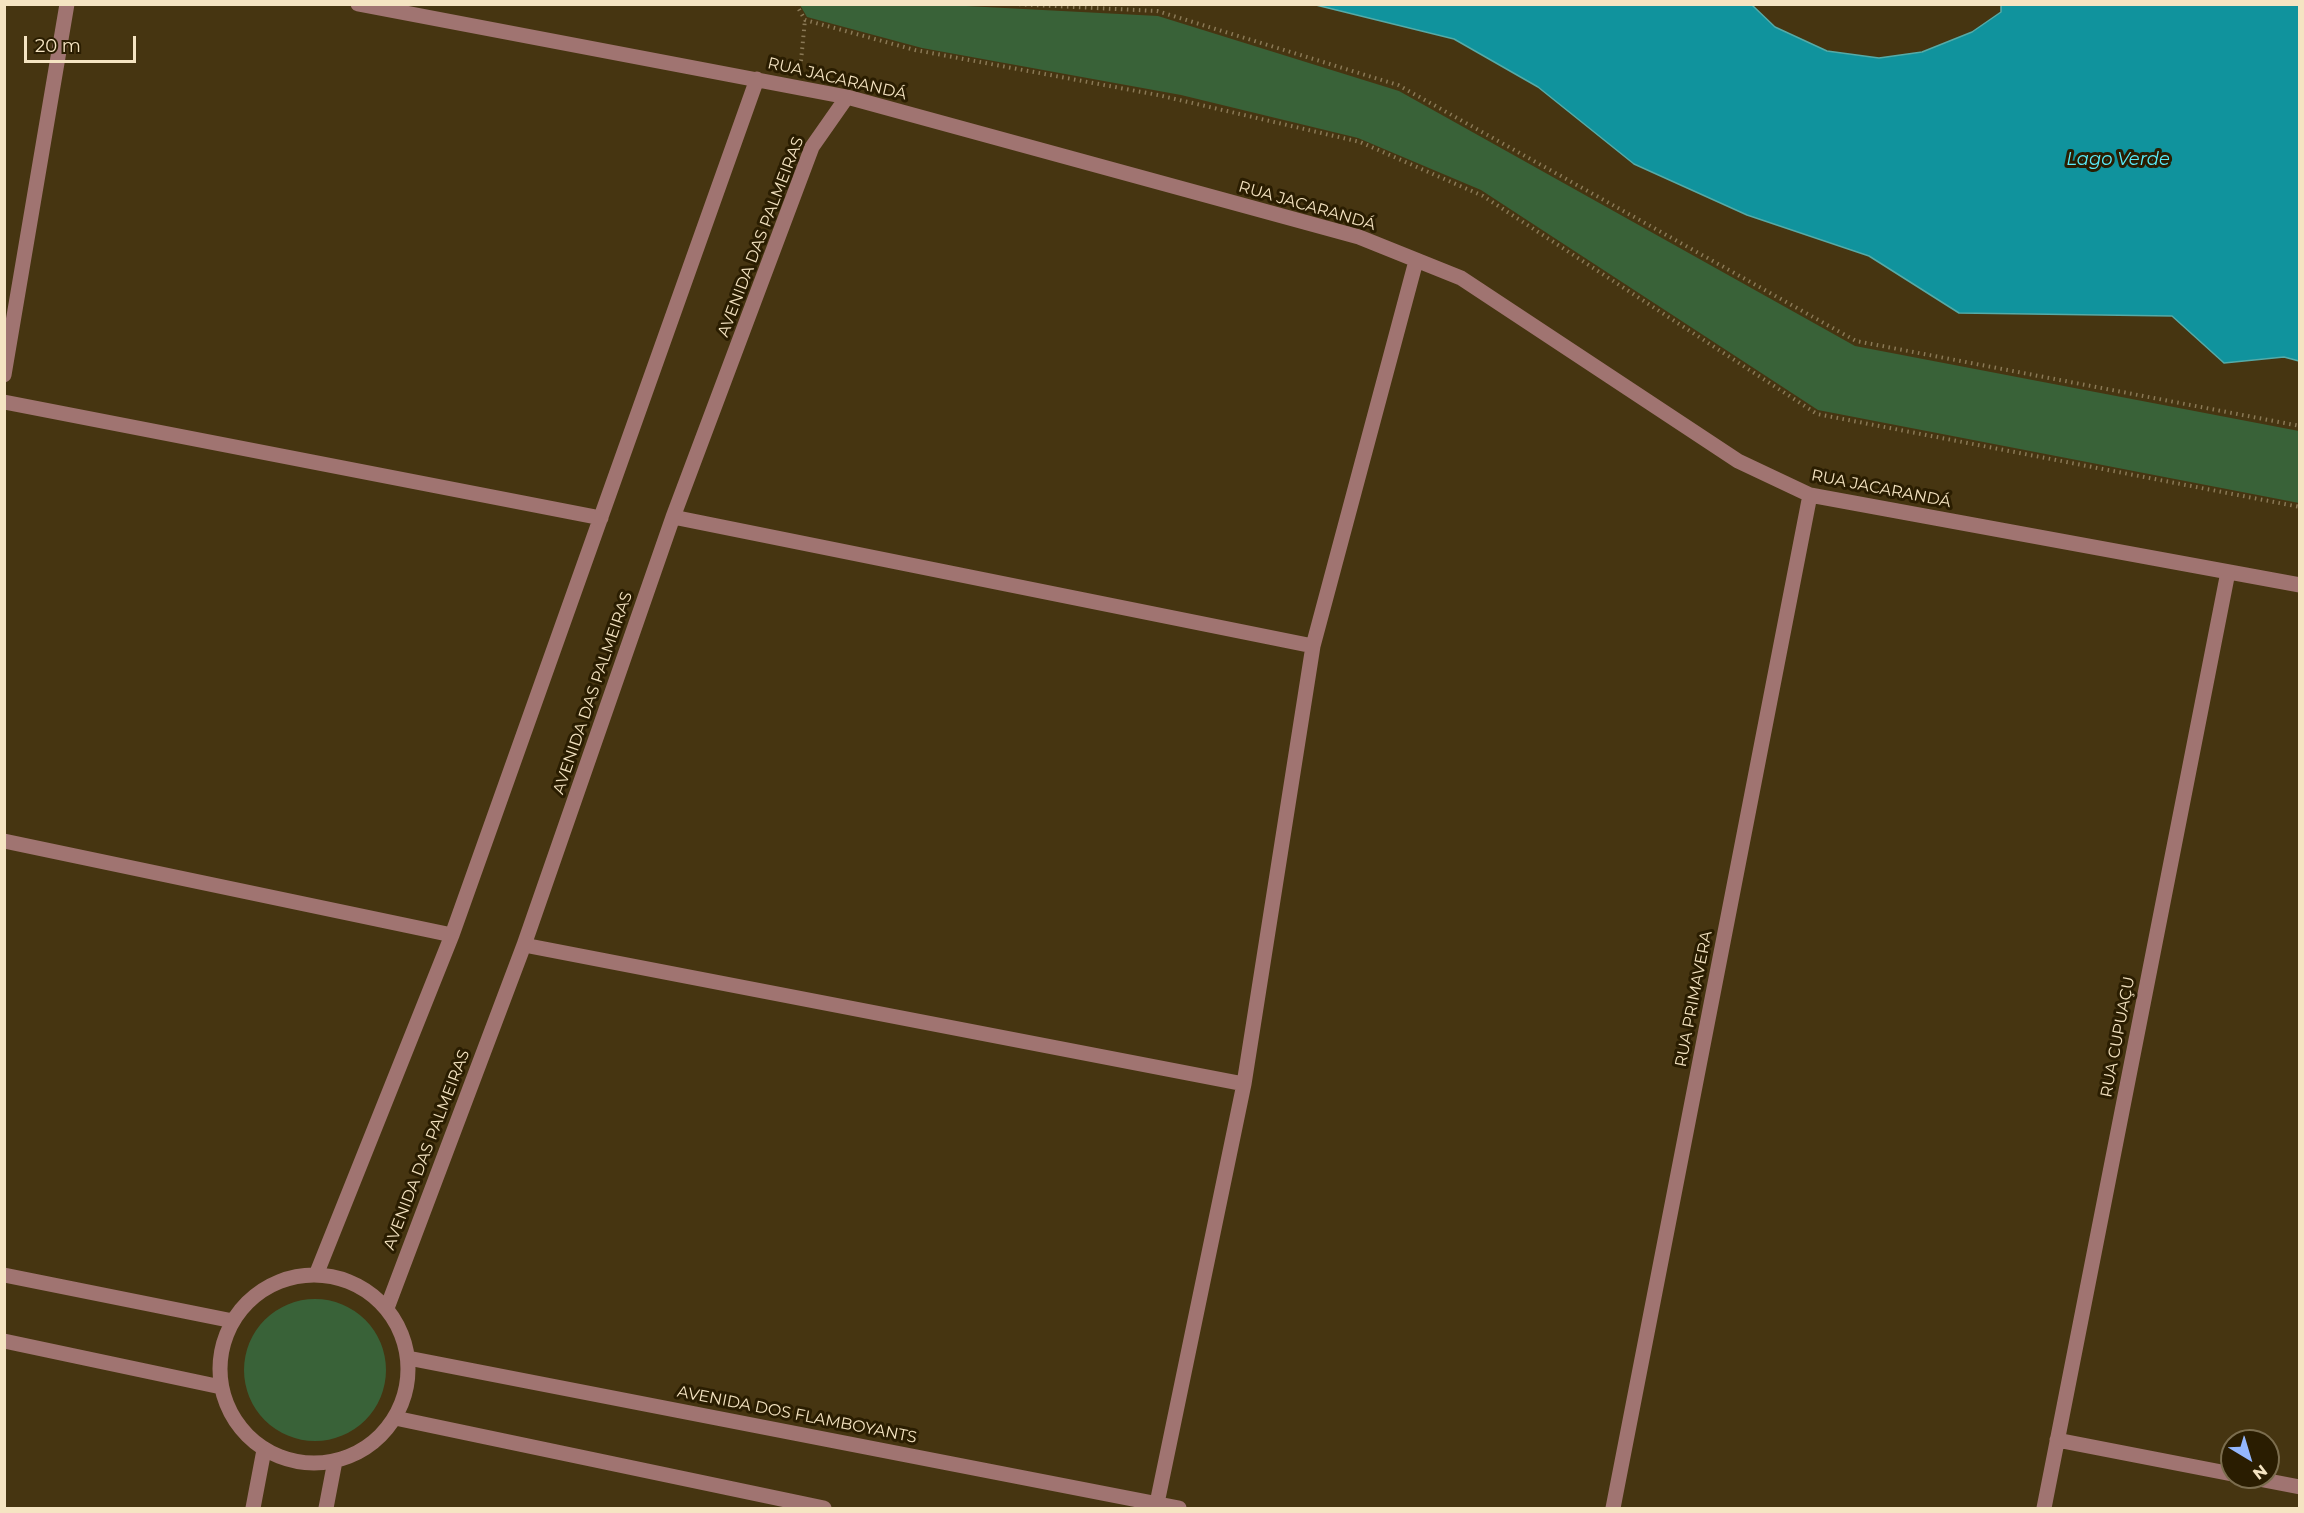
<!DOCTYPE html>
<html>
<head>
<meta charset="utf-8">
<style>
  body { margin:0 }
  #map { position:relative; width:2304px; height:1513px; overflow:hidden; background:#463511; font-family:Montserrat,sans-serif }
  canvas { display:block }
  .frame { position:absolute; inset:0; border:6px solid #f5e4c2; pointer-events:none }
  .north { position:absolute; left:2220px; top:1429px; width:60px; height:60px; box-sizing:border-box; background:#2a1d01; border:2px solid #7b6d4e; border-radius:50%; rotate:142deg; font-size:16px; font-weight:700; line-height:24px; text-align:center; color:#f5e4c2 }
  .north::after { content:''; display:block; margin:auto; width:21px; height:27px; background:#94b7fd; clip-path:polygon(50% 0,100% 100%,50% 72%,0 100%) }
  .scale { position:absolute; left:24px; top:36px; width:112px; height:27px; box-sizing:border-box; border:3px solid #f5e4c2; border-top:0; padding-left:8px; font-size:18px; line-height:21px; white-space:nowrap; color:#f5e4c2; -webkit-text-stroke:4px #2a1d01; paint-order:stroke }
</style>
</head>
<body>
<div id="map">
<canvas width="2304" height="1513"></canvas>
<div class="frame"></div>
<div class="north">N</div>
<div class="scale">20 m</div>
</div>
<script>
const context = document.querySelector('canvas').getContext('2d');
context.lineJoin = 'round';
function fillPath(path, color) {
  context.fillStyle = color;
  context.fill(path, 'evenodd');
}
function shape(rows) {
  const path = new Path2D();
  for (const r of rows) {
    if (r.length === 3) {
      path.moveTo(r[0] + r[2], r[1]);
      path.arc(r[0], r[1], r[2], 0, 2 * Math.PI);
      continue;
    }
    path.moveTo(r[0], r[1]);
    for (let i = 2; i < r.length; i += 2) path.lineTo(r[i], r[i + 1]);
  }
  return path;
}
function trace(path, color, width, dash) {
  context.strokeStyle = color;
  context.lineWidth = width;
  context.lineCap = dash ? 'butt' : 'round';
  context.setLineDash(dash || []);
  context.stroke(path);
}
function drawText(font, color, halo, rows, align = 'center') {
  context.font = font + ' Montserrat,sans-serif';
  context.lineWidth = 6;
  context.setLineDash([]);
  context.textBaseline = 'middle';
  context.strokeStyle = halo;
  context.fillStyle = color;
  for (const [text, x, y, turn = 0] of rows) {
    context.save();
    context.translate(x, y);
    context.rotate((+turn || 0) * Math.PI / 180);
    context.textAlign = isNaN(turn) ? turn : align;
    if (halo) context.strokeText(text, 0, 0);
    context.fillText(text, 0, 0);
    context.restore();
  }
}
const green = shape([
  [947,5,1158,16,1399,91,1855,346,2299,431,2299,503,1818,410,1481,190,1358,138,1181,95,922,48,807,17,800,5],
  [315,1370,71]
]);
const water = shape([
  [1316,5,1752,5,1775,27,1827,51,1879,58,1922,52,1972,32,2001,12,2001,5,2299,5,2299,361,2284,357,2224,363,2172,316,1959,313,1869,256,1747,215,1634,164,1538,87,1454,39,1316,5]
]);
const path = shape([
  [796,4,805,20,915,50,1158,95,1360,142,1483,196,1817,414,2300,507],
  [1013,4,1157,11,1398,85,1856,341,2300,426],
  [801,61,805,20]
]);
const minor = shape([
  [358,4,847,97,1359,237,1461,278,1738,461,1810,495,2300,585],
  [4,375,67,4],
  [4,402,601,518],
  [673,517,1313,646],
  [4,841,452,935],
  [524,945,1244,1084],
  [4,1275,233,1321],
  [316,1275,452,935,757,79],
  [314,1369,94],
  [387,1308,524,945,673,517,812,147,847,97],
  [4,1341,221,1387],
  [408,1358,1179,1508],
  [395,1418,824,1508],
  [2057,1440,2232,1474],
  [2248,1477,2300,1487],
  [253,1508,264,1450],
  [326,1508,335,1461],
  [1156,1508,1244,1084,1313,646,1416,261],
  [1613,1508,1810,495],
  [2044,1508,2228,572]
]);
const streetNames = [
  ["RUA JACARANDÁ",837,79,13],
  ["RUA JACARANDÁ",1307,206,16],
  ["AVENIDA DAS PALMEIRAS",761,237,-69],
  ["RUA JACARANDÁ",1881,489,11],
  ["AVENIDA DAS PALMEIRAS",593,693,-71],
  ["RUA PRIMAVERA",1694,999,-79],
  ["RUA CUPUAÇU",2118,1037,-79],
  ["AVENIDA DAS PALMEIRAS",427,1150,-69],
  ["AVENIDA DOS FLAMBOYANTS",797,1415,11]
];
const waterNames = [
  ["Lago Verde",2118,160]
];
fillPath(green, '#396238');
fillPath(water, '#10939d');
trace(water, '#55aba8', 1.5);
trace(path, '#8a7956', 4, [1.5, 4.5]);
trace(minor, '#a07471', 15);
drawText('16px', '#f5e4c2', '#2a1d01', streetNames);
drawText('italic 18px', '#5aedfa', '#2a1d01', waterNames);
</script>
</body>
</html>
